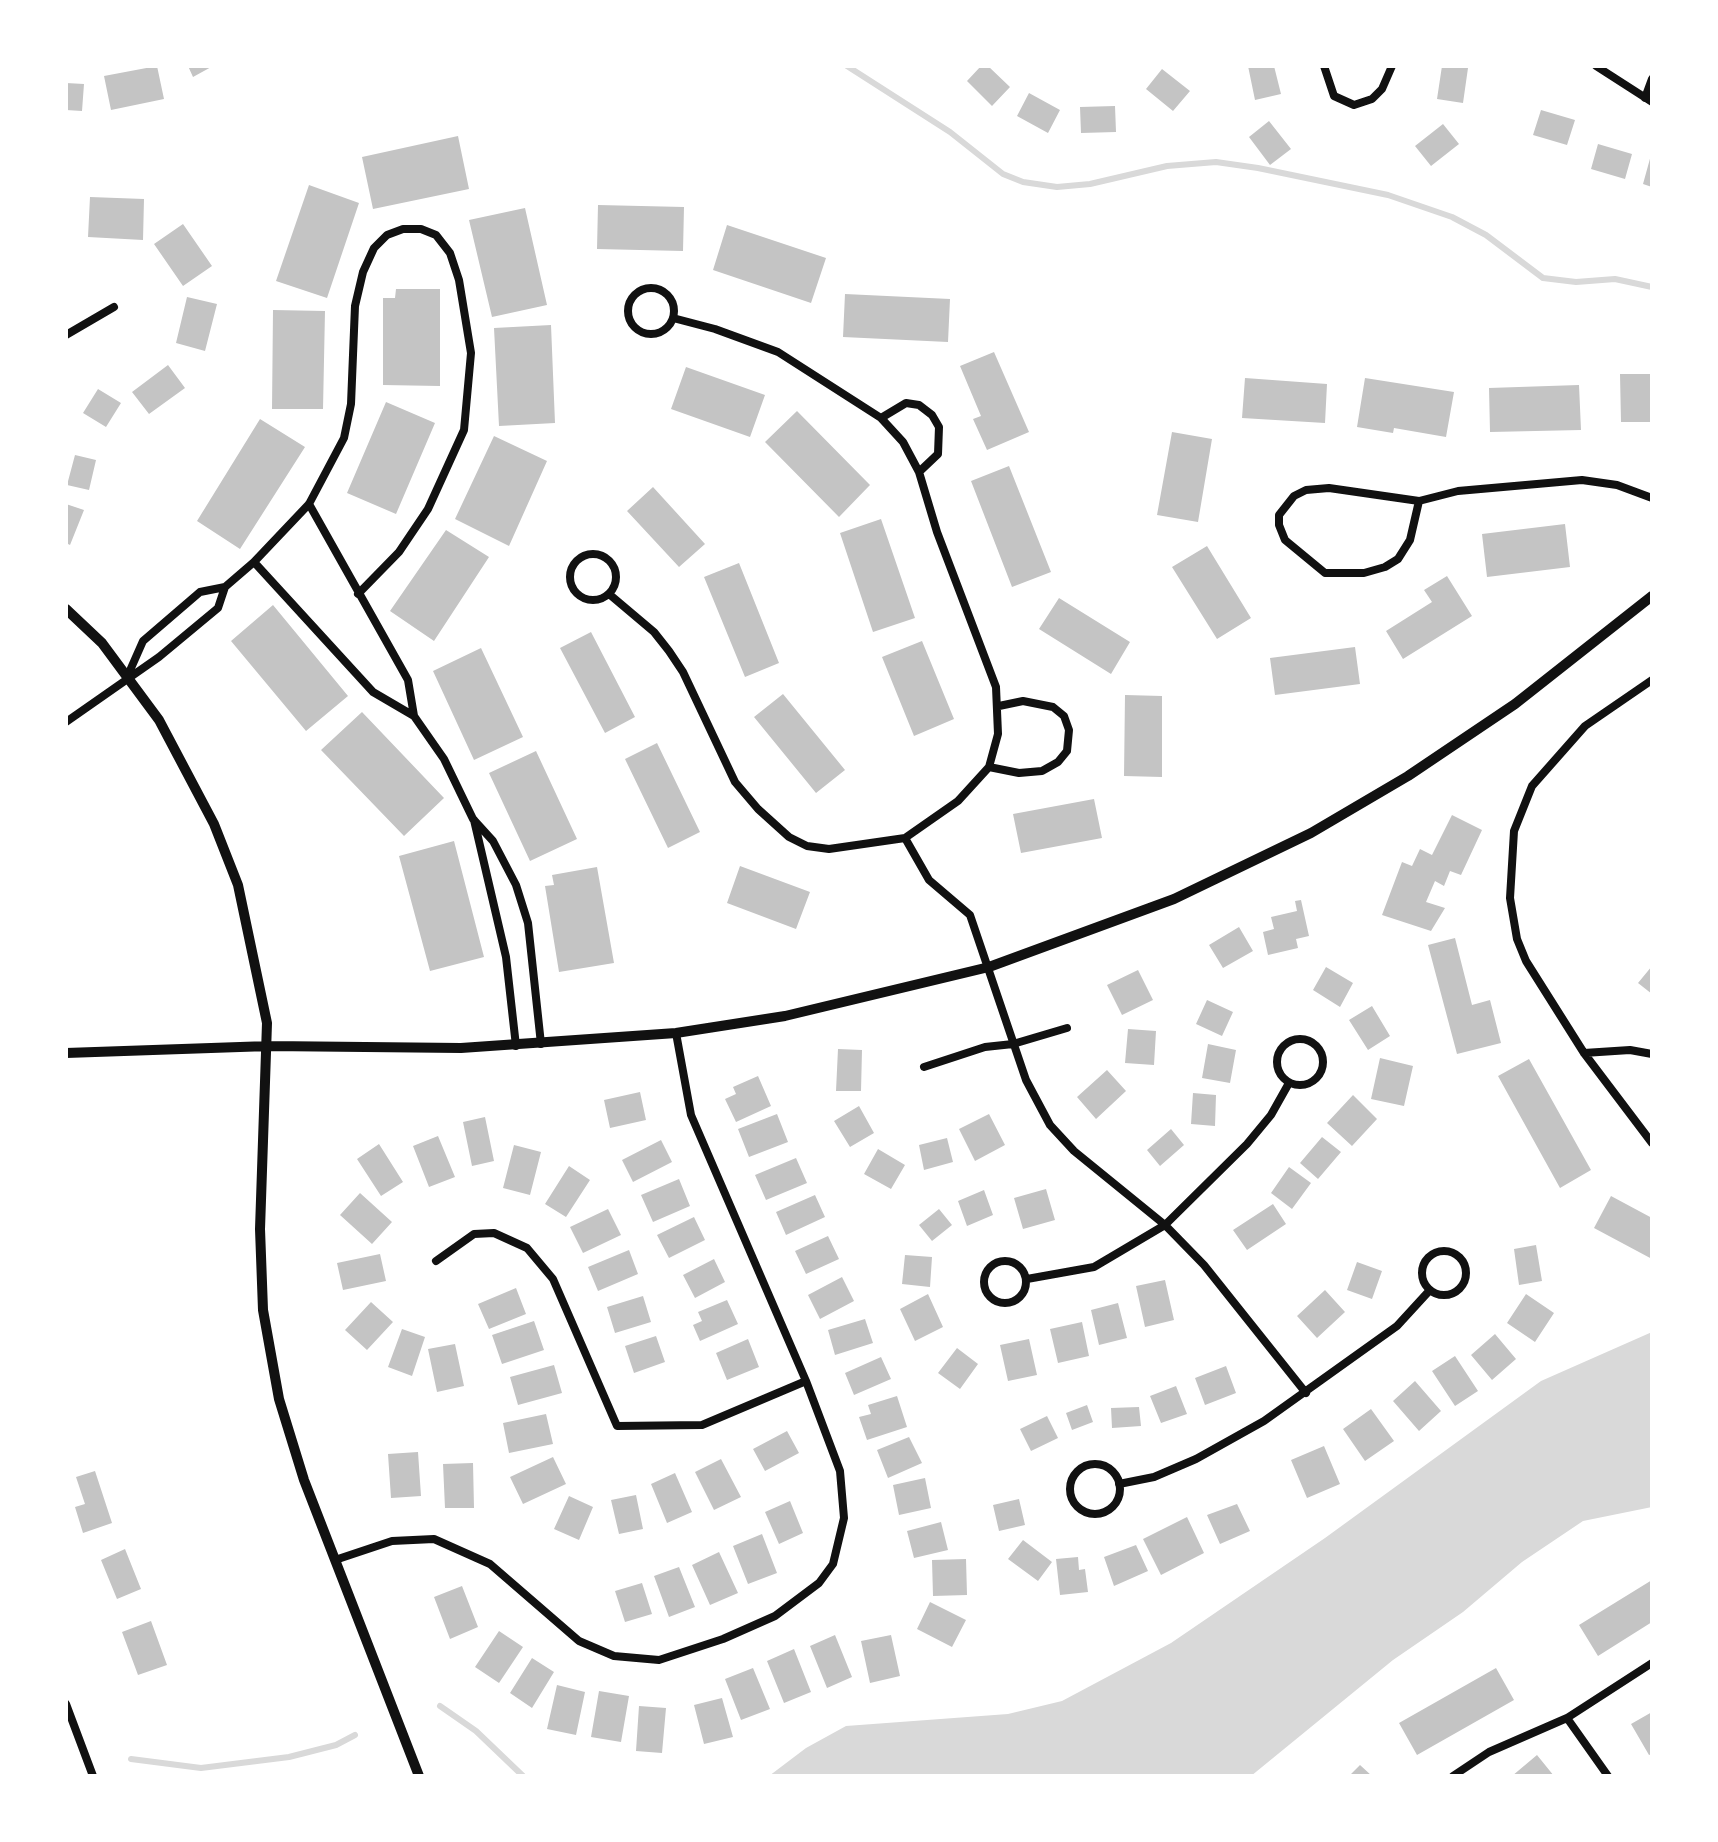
<!DOCTYPE html>
<html>
<head>
<meta charset="utf-8">
<style>
  body { margin:0 }
  #map { position:relative; width:1718px; height:1842px; overflow:hidden; background:#fff; font-family:"Space Grotesk",sans-serif }
  canvas { display:block }
  .frame { position:absolute; inset:0; border:68px solid #fff; pointer-events:none }
</style>
</head>
<body>
<div id="map">
<canvas width="1718" height="1842"></canvas>
<div class="frame"></div>
</div>
<script>
const context = document.querySelector('canvas').getContext('2d');
context.lineJoin = 'round';
function fillPath(path, color) {
  context.fillStyle = color;
  context.fill(path, 'evenodd');
}
function shape(rows) {
  const path = new Path2D();
  for (const r of rows) {
    if (r.length === 3) {
      path.moveTo(r[0] + r[2], r[1]);
      path.arc(r[0], r[1], r[2], 0, 2 * Math.PI);
      continue;
    }
    path.moveTo(r[0], r[1]);
    for (let i = 2; i < r.length; i += 2) path.lineTo(r[i], r[i + 1]);
  }
  return path;
}
function trace(path, color, width, dash) {
  context.strokeStyle = color;
  context.lineWidth = width;
  context.lineCap = dash ? 'butt' : 'round';
  context.setLineDash(dash || []);
  context.stroke(path);
}
const water = shape([
  [1652,1332,1652,1507,1583,1521,1522,1562,1463,1612,1393,1660,1251,1776,769,1776,806,1748,846,1726,1008,1714,1062,1701,1171,1643,1325,1538,1541,1381]
]);
const stream = shape([
  [847,66,950,132,1003,174,1023,182,1057,187,1090,184,1167,166,1216,162,1258,168,1388,195,1452,217,1486,235,1543,278,1576,282,1615,279,1652,287],
  [440,1706,476,1731,523,1776],
  [131,1759,201,1768,289,1757,336,1745,355,1735]
]);
const building = shape([
  [157,66,164,99,111,110,104,76],
  [188,66,213,66,193,77],
  [981,66,988,66,1010,87,992,106,967,81],
  [1248,66,1274,66,1281,94,1255,100],
  [1442,66,1468,68,1463,103,1437,99],
  [1162,69,1190,91,1173,111,1146,89],
  [66,83,84,84,82,111,66,110],
  [1029,93,1060,110,1048,133,1017,116],
  [1115,106,1116,132,1081,133,1080,107],
  [1541,110,1575,120,1567,145,1533,135],
  [1269,121,1291,149,1270,165,1249,137],
  [1443,124,1459,144,1431,166,1415,146],
  [458,136,469,189,373,209,362,157],
  [1598,144,1632,154,1625,179,1591,169],
  [1651,155,1652,155,1652,187,1643,184],
  [309,185,359,203,327,298,276,281],
  [90,197,144,199,143,240,88,237],
  [598,205,684,207,683,251,597,249],
  [525,208,547,305,492,317,469,220],
  [183,224,212,266,183,286,154,244],
  [727,225,826,258,811,303,713,270],
  [396,289,440,289,440,386,383,385,383,298,395,298],
  [845,294,950,299,948,342,843,337],
  [187,297,217,304,205,351,176,343],
  [273,310,325,311,323,409,272,409],
  [551,325,555,423,499,426,494,328],
  [994,352,1029,432,987,450,973,419,981,416,960,366],
  [168,365,185,388,149,414,132,392],
  [686,367,765,395,750,437,671,409],
  [1620,374,1652,374,1652,422,1621,422],
  [1245,378,1327,384,1325,423,1242,418],
  [1365,378,1454,392,1446,437,1394,428,1393,433,1357,427],
  [1579,385,1581,430,1490,432,1489,388],
  [98,389,121,403,106,427,83,413],
  [386,402,435,423,396,514,347,493],
  [797,411,870,485,839,517,765,442],
  [260,419,305,447,240,549,197,521],
  [1172,432,1212,439,1198,522,1157,515],
  [494,436,547,461,509,546,455,519],
  [75,455,96,460,89,490,67,485],
  [1009,466,1051,572,1012,587,971,481],
  [653,487,705,544,679,567,627,511],
  [66,504,84,510,70,545,66,543],
  [881,519,915,618,873,632,840,533],
  [1565,524,1570,567,1487,577,1482,534],
  [446,530,489,557,434,641,390,611],
  [1207,546,1251,618,1217,639,1172,567],
  [739,563,779,663,745,677,704,577],
  [1447,576,1472,616,1403,659,1386,631,1432,602,1424,590],
  [1059,598,1130,642,1111,674,1039,629],
  [273,605,348,696,306,731,231,641],
  [591,632,635,717,605,733,560,648],
  [922,641,954,719,914,736,882,657],
  [1355,647,1360,684,1275,695,1270,658],
  [481,648,523,737,474,760,433,671],
  [783,694,845,770,816,793,754,717],
  [1125,695,1162,696,1162,777,1124,776],
  [362,712,444,798,404,836,321,750],
  [657,743,700,832,668,848,625,759],
  [536,751,577,839,530,861,489,773],
  [1094,799,1102,838,1021,853,1013,814],
  [1452,815,1482,830,1461,875,1450,871,1444,886,1435,881,1426,902,1445,908,1431,931,1382,915,1402,862,1412,866,1420,849,1432,855],
  [454,841,484,957,430,971,399,856],
  [740,866,810,892,796,929,727,903],
  [597,867,614,963,559,972,545,886,554,885,552,875],
  [1301,900,1309,936,1296,939,1298,948,1268,955,1263,932,1274,929,1271,917,1297,911,1295,901],
  [1239,927,1253,951,1223,968,1209,945],
  [1455,938,1472,1005,1490,1000,1501,1043,1457,1054,1428,945],
  [1652,966,1652,994,1638,983],
  [1326,967,1353,983,1340,1007,1313,990],
  [1138,970,1153,1000,1122,1015,1107,985],
  [1207,1000,1233,1012,1222,1036,1196,1024],
  [1372,1006,1390,1036,1368,1050,1349,1020],
  [1128,1029,1156,1031,1154,1065,1125,1063],
  [1208,1044,1236,1050,1230,1083,1202,1078],
  [838,1049,862,1050,861,1091,836,1091],
  [1380,1058,1413,1066,1404,1106,1371,1099],
  [1529,1059,1591,1170,1560,1188,1498,1076],
  [1107,1070,1126,1091,1096,1119,1077,1097],
  [758,1076,771,1106,736,1122,725,1099,736,1094,733,1087],
  [640,1092,646,1120,610,1128,604,1100],
  [1193,1093,1216,1095,1215,1126,1191,1124],
  [1353,1095,1377,1119,1352,1146,1327,1123],
  [859,1106,874,1133,850,1147,834,1121],
  [777,1114,788,1142,749,1157,738,1129],
  [989,1114,1005,1145,975,1161,959,1129],
  [485,1117,494,1161,472,1166,463,1122],
  [1171,1129,1184,1145,1160,1166,1147,1150],
  [438,1136,455,1177,429,1187,413,1146],
  [1322,1137,1341,1152,1318,1179,1300,1163],
  [947,1138,953,1162,924,1170,919,1145],
  [661,1140,672,1162,633,1182,622,1160],
  [379,1144,403,1182,381,1196,357,1159],
  [514,1145,541,1152,530,1195,503,1188],
  [878,1149,905,1165,891,1189,864,1174],
  [796,1158,807,1183,766,1200,755,1175],
  [569,1166,590,1180,566,1217,545,1204],
  [1289,1167,1311,1183,1292,1209,1271,1193],
  [679,1179,690,1206,653,1222,641,1195],
  [1046,1189,1055,1220,1023,1229,1014,1198],
  [984,1190,993,1215,967,1226,958,1201],
  [360,1193,392,1222,372,1244,340,1215],
  [815,1195,825,1217,786,1235,776,1212],
  [1611,1196,1652,1218,1652,1259,1594,1228],
  [1273,1204,1286,1224,1247,1250,1233,1230],
  [608,1209,621,1235,583,1253,570,1227],
  [939,1209,952,1225,932,1241,919,1225],
  [694,1217,705,1240,669,1258,657,1235],
  [828,1236,839,1259,806,1274,795,1251],
  [1536,1245,1542,1281,1519,1285,1514,1249],
  [629,1250,638,1274,598,1291,588,1267],
  [380,1254,386,1281,343,1290,337,1263],
  [905,1255,932,1257,930,1287,902,1284],
  [714,1259,725,1282,695,1298,683,1275],
  [1357,1262,1382,1271,1372,1299,1347,1290],
  [842,1277,854,1301,820,1319,808,1295],
  [1165,1280,1174,1320,1145,1327,1136,1286],
  [516,1288,526,1314,489,1329,478,1304],
  [1325,1290,1345,1312,1317,1338,1297,1316],
  [928,1294,943,1327,915,1341,900,1309],
  [1526,1294,1554,1313,1535,1342,1507,1323],
  [643,1296,651,1322,615,1333,607,1307],
  [727,1300,738,1324,700,1341,693,1325,702,1321,698,1312],
  [371,1302,393,1322,367,1350,345,1330],
  [1118,1303,1127,1338,1099,1345,1091,1310],
  [865,1319,873,1343,835,1355,828,1330],
  [534,1321,544,1350,502,1364,492,1335],
  [1082,1322,1089,1356,1058,1363,1050,1329],
  [402,1329,425,1337,412,1376,388,1367],
  [1495,1334,1516,1359,1492,1380,1471,1355],
  [656,1336,665,1362,634,1373,625,1346],
  [748,1339,759,1367,727,1380,716,1353],
  [1029,1339,1037,1375,1008,1381,1000,1345],
  [455,1344,464,1386,437,1392,428,1349],
  [957,1348,978,1364,960,1389,938,1373],
  [1455,1356,1478,1391,1455,1406,1432,1371],
  [881,1357,891,1379,854,1395,845,1373],
  [554,1365,562,1393,518,1405,510,1377],
  [1226,1366,1236,1393,1205,1405,1195,1378],
  [1415,1381,1441,1411,1419,1431,1393,1401],
  [1176,1386,1187,1414,1161,1423,1150,1396],
  [897,1396,907,1427,867,1440,859,1417,871,1414,868,1405],
  [1087,1405,1093,1422,1072,1430,1066,1413],
  [1139,1407,1141,1426,1112,1428,1111,1408],
  [1371,1409,1394,1441,1365,1461,1343,1429],
  [546,1414,553,1444,509,1453,503,1423],
  [1047,1416,1058,1438,1031,1451,1020,1429],
  [787,1431,799,1453,765,1471,753,1449],
  [909,1437,922,1463,888,1478,877,1450],
  [1324,1446,1340,1484,1307,1498,1291,1460],
  [418,1452,421,1496,391,1498,388,1454],
  [553,1457,566,1484,523,1504,510,1477],
  [721,1459,741,1497,714,1510,695,1472],
  [473,1463,474,1508,445,1508,443,1464],
  [95,1471,112,1523,83,1533,75,1507,85,1504,76,1477],
  [675,1473,692,1512,667,1523,651,1484],
  [925,1478,931,1508,899,1515,893,1485],
  [636,1495,643,1529,619,1534,611,1500],
  [569,1496,593,1507,579,1540,554,1529],
  [1019,1499,1025,1525,999,1531,993,1505],
  [790,1501,803,1533,779,1544,765,1512],
  [1237,1504,1250,1531,1220,1544,1207,1515],
  [1187,1517,1204,1553,1161,1575,1143,1539],
  [941,1522,948,1550,914,1558,907,1531],
  [762,1534,777,1573,748,1584,733,1546],
  [1023,1540,1052,1562,1038,1581,1008,1559],
  [1136,1545,1148,1571,1114,1586,1104,1557],
  [125,1549,141,1589,117,1599,101,1560],
  [719,1552,738,1593,710,1605,692,1565],
  [1078,1557,1079,1570,1085,1569,1088,1592,1060,1595,1056,1559],
  [966,1559,967,1595,933,1596,932,1560],
  [679,1567,695,1607,669,1617,654,1576],
  [1652,1580,1652,1622,1598,1656,1579,1625],
  [642,1583,652,1614,625,1622,615,1591],
  [462,1586,478,1627,450,1639,434,1597],
  [930,1602,966,1620,952,1647,917,1629],
  [151,1621,167,1665,138,1675,122,1632],
  [499,1631,523,1647,499,1683,475,1667],
  [835,1635,852,1677,827,1688,810,1646],
  [891,1635,900,1676,870,1683,861,1641],
  [794,1649,811,1692,784,1703,767,1661],
  [532,1658,554,1672,532,1708,510,1693],
  [753,1668,770,1709,741,1720,725,1679],
  [1496,1668,1514,1700,1417,1755,1399,1723],
  [557,1685,585,1692,576,1735,547,1729],
  [599,1691,629,1696,621,1742,591,1737],
  [722,1698,733,1737,704,1744,694,1705],
  [639,1706,666,1708,662,1753,636,1751],
  [1652,1712,1652,1754,1649,1755,1631,1724],
  [1537,1755,1554,1776,1512,1776],
  [1360,1765,1372,1776,1349,1776]
]);
const minor = shape([
  [1324,66,1334,96,1354,105,1372,99,1382,89,1392,66],
  [1596,66,1652,102],
  [1645,98,1652,79],
  [651,311,23],
  [66,335,114,307],
  [881,418,906,403,919,405,932,415,939,427,938,454,919,472],
  [1419,501,1410,540,1398,559,1385,567,1364,573,1325,573,1285,540,1279,525,1279,515,1294,496,1306,490,1329,488,1419,501,1458,491,1582,480,1617,485,1652,498],
  [309,504,408,680,414,716,444,759,473,819,493,841,516,885,528,923,541,1044],
  [593,577,23],
  [254,562,373,692,414,716],
  [609,594,654,632,669,651,683,672,735,782,758,809,789,837,807,846,829,849,905,838,958,801,989,767,998,734,996,687,937,532,919,472,903,442,881,418,778,352,715,329,673,318],
  [128,675,143,641,200,592,225,587,254,562,309,504,344,438,351,404,355,306,363,272,374,248,387,235,403,229,421,229,436,235,450,253,459,280,471,353,464,430,428,509,399,552,358,594],
  [1652,680,1585,726,1532,786,1514,831,1510,898,1517,939,1526,961,1584,1053,1652,1143],
  [66,722,159,657,218,608,225,587],
  [989,767,1019,773,1042,771,1058,762,1067,751,1069,730,1064,716,1053,707,1023,701,999,706],
  [474,820,506,957,516,1046],
  [905,838,929,880,970,915,1026,1080,1050,1125,1074,1151,1165,1225,1204,1265,1306,1393],
  [1300,1062,23],
  [1584,1053,1630,1050,1652,1054],
  [924,1067,985,1047,1013,1044,1067,1028],
  [1444,1273,22],
  [1005,1282,21],
  [436,1261,474,1234,494,1233,527,1248,553,1279,617,1426,702,1425,806,1381],
  [1027,1279,1094,1267,1165,1225,1247,1144,1271,1115,1289,1083],
  [1095,1489,25],
  [1119,1484,1154,1477,1196,1459,1264,1421,1397,1326,1430,1290],
  [335,1560,392,1541,434,1539,490,1564,579,1641,614,1656,659,1660,723,1639,775,1616,819,1583,833,1564,844,1518,840,1471,806,1381,691,1115,676,1033],
  [66,1704,93,1776],
  [1567,1718,1608,1776],
  [1453,1776,1489,1752,1567,1718,1652,1663]
]);
const tertiary = shape([
  [66,609,102,643,159,720,214,824,238,885,267,1023,260,1229,263,1310,279,1399,304,1480,419,1776],
  [66,1053,269,1046,461,1048,676,1033,785,1016,989,967,1174,899,1311,833,1408,776,1515,704,1652,596]
]);
fillPath(water, '#d9d9d9');
trace(stream, '#d9d9d9', 6);
fillPath(building, '#c4c4c4');
trace(minor, '#111', 8);
trace(tertiary, '#111', 10);
</script>
</body>
</html>
